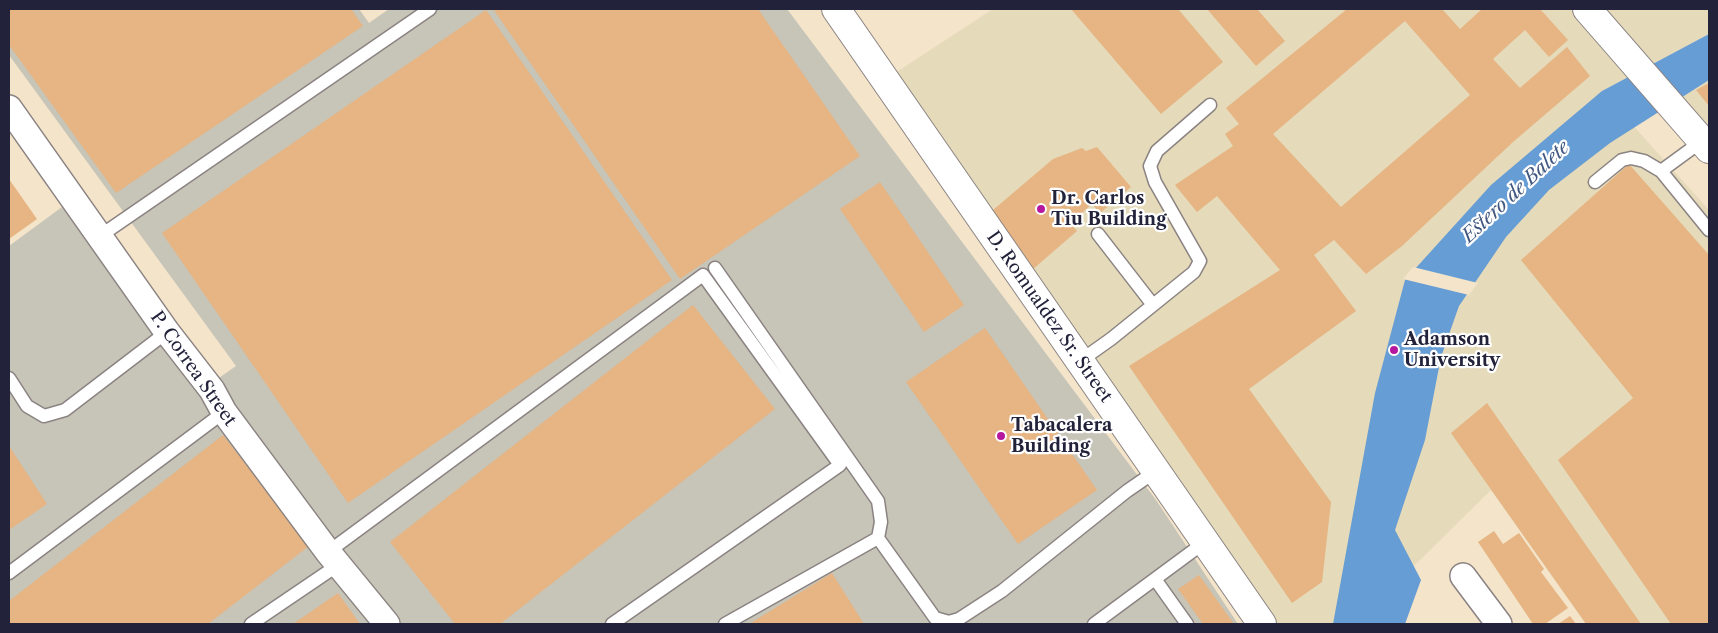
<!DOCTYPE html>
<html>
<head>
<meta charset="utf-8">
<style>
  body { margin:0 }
  #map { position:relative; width:1718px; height:633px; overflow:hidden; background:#f4e4ca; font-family:"Libre Caslon Text",serif }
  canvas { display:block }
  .frame { position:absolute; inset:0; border:10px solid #22223b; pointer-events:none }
</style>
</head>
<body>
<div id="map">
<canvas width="1718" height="633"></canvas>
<div class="frame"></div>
</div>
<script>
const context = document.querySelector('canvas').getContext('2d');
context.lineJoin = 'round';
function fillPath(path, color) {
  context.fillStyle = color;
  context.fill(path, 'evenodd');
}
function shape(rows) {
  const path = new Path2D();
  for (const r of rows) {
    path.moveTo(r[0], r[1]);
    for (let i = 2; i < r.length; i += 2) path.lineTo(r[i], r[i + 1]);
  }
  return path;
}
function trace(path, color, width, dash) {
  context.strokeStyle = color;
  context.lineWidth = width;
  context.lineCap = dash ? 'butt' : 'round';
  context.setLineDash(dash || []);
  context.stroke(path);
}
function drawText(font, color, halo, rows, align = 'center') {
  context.font = font + ' "Libre Caslon Text",serif';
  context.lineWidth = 4.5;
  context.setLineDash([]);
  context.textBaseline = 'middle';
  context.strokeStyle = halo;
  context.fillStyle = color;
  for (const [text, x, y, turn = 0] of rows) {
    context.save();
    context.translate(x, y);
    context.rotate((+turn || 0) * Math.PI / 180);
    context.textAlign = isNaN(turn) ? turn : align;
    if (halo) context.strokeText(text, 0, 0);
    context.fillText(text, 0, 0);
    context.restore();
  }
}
const built = shape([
  [993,9,1709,9,1709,34,1602,91,1709,210,1709,624,1586,624,1491,490,1355,624,1268,624,889,77],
  [1709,80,1709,130,1680,97]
]);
const industrial = shape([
  [9,9,359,9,369,23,389,9,787,9,1156,500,1238,624,9,624,9,246,62,207,206,387,236,366,9,55]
]);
const water = shape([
  [1709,34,1709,80,1610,143,1549,190,1506,237,1459,306,1441,357,1425,440,1395,530,1421,580,1405,624,1333,624,1375,393,1405,280,1491,185,1602,91]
]);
const pier = shape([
  [1413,267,1478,283,1469,295,1403,279]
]);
const building = shape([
  [9,9,351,9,363,26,116,193,9,45],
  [493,9,758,9,860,156,680,279],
  [1071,9,1178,9,1223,62,1161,114],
  [1207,9,1257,9,1285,41,1256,66],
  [1347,9,1442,9,1460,29,1482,9,1540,9,1568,40,1549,57,1525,30,1493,59,1520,88,1567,47,1590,76,1513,142,1402,246,1366,274,1334,240,1314,255,1356,311,1249,389,1331,502,1322,582,1292,603,1129,366,1280,270,1217,196,1197,212,1175,185,1233,146,1225,134,1239,124,1226,108],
  [1405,21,1470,95,1341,207,1273,134],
  [486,10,672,280,348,503,162,233],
  [1709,83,1709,106,1696,90],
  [1097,147,1131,187,1100,213,1092,204,1070,223,1077,231,1032,270,986,216,1053,159,1082,148,1086,151],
  [1629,164,1709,255,1709,624,1671,624,1558,460,1633,398,1521,260],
  [9,179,37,219,9,239],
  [880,182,964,305,924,332,840,209],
  [693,305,775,409,500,624,455,624,390,542],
  [985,328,1097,490,1018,544,906,382],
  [1487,403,1641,624,1586,624,1451,433],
  [223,435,309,546,208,624,9,624,9,601],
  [9,446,47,504,9,530],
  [1494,531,1503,544,1519,533,1544,569,1541,572,1568,608,1545,624,1533,624,1478,542],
  [832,573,864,624,749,624],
  [1199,575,1234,624,1203,624,1178,589],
  [338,593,360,624,293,624],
  [1570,616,1576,624,1558,624]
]);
const service = shape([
  [1661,171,1702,141],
  [1595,182,1622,160,1631,158,1644,161,1661,171,1709,230],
  [1098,234,1153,305],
  [100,236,430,9],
  [715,268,878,501,881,522,878,538,935,618,949,622,959,619,1002,591,1127,491,1156,471],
  [1080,361,1111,339,1194,272,1200,261,1155,182,1150,166,1157,151,1210,105],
  [9,378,27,406,44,416,65,410,167,332],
  [328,552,703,275,840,465,612,624],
  [9,573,224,412],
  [1155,579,1187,624],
  [251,624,338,565],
  [725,624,878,538],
  [1094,624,1205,542]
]);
const minor = shape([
  [9,108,167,332,212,390,224,412,328,552,387,624],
  [1463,576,1499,624]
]);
const secondary = shape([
  [836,9,1262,624],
  [1587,9,1709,149]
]);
const markers = [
  [1041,209,5,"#b5179e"],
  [1394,350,5,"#b5179e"],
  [1001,436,5,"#b5179e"]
];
const poiNames = [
  ["Dr. Carlos",1051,199],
  ["Tiu Building",1051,220],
  ["Adamson",1404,340],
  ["University",1404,361],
  ["Tabacalera",1011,426],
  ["Building",1011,447]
];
const streetNames = [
  ["D. Romualdez Sr. Street",1049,317,55],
  ["P. Correa Street",193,369,55]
];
const waterNames = [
  ["Estero de Balete",1516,192,-43]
];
fillPath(built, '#e5daba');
fillPath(industrial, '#c7c4b8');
fillPath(water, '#669dd4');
fillPath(pier, '#f4e4ca');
fillPath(building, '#e6b583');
trace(service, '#8b8382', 15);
trace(minor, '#8b8382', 28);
trace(secondary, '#8b8382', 30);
trace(service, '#fff', 12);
trace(minor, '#fff', 25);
trace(secondary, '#fff', 28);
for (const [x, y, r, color] of markers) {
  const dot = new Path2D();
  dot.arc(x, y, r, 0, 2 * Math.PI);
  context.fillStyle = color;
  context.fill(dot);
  trace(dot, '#fff', 2);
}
drawText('bold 18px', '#22223b', '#fff', poiNames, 'left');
drawText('18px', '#22223b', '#fff', streetNames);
drawText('italic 19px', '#415980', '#fff', waterNames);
</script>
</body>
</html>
